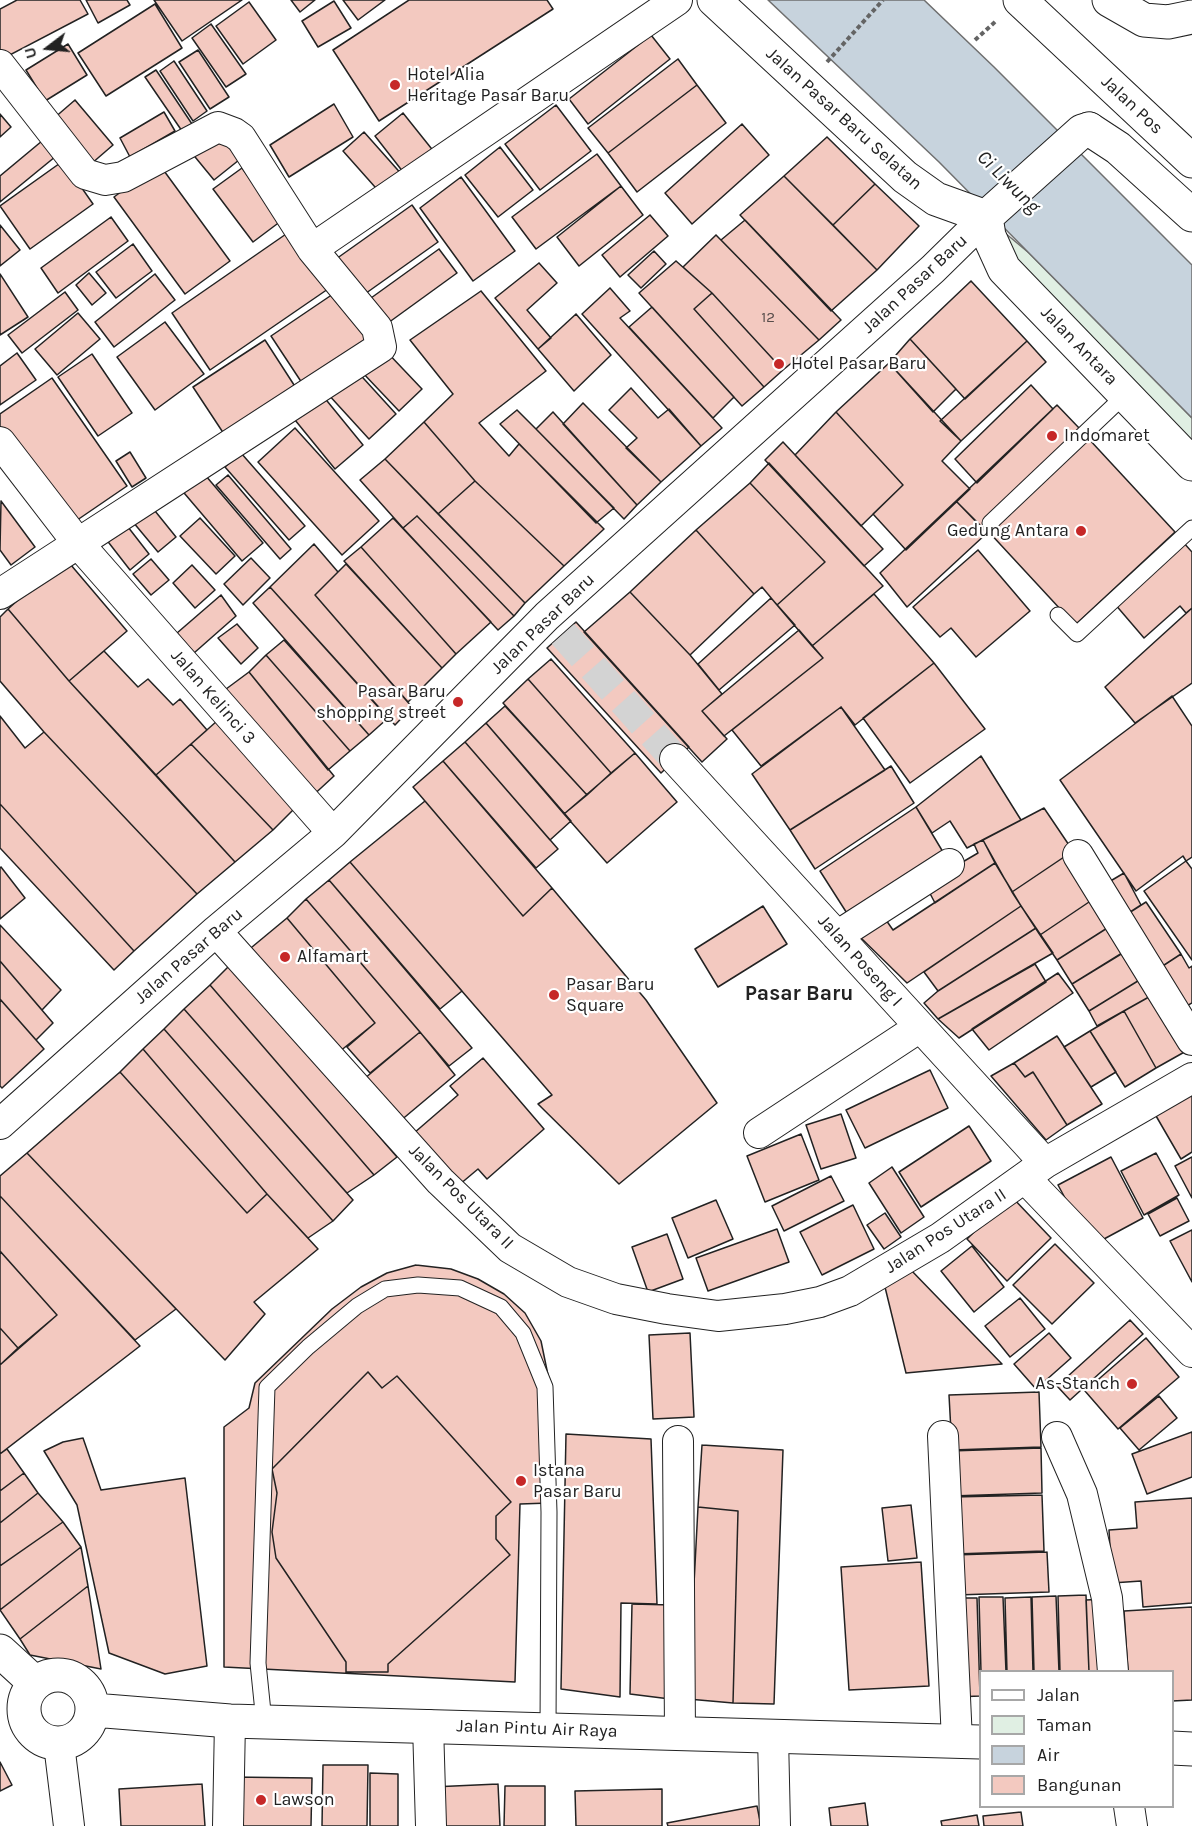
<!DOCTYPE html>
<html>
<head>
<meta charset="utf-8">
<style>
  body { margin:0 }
  #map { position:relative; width:1192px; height:1826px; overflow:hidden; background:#fff; font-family:Karla,sans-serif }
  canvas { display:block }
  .legend { position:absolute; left:979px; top:1670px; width:195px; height:138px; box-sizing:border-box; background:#fff; border:2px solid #a7a7a7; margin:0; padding:8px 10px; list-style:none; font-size:18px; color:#222 }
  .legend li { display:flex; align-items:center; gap:12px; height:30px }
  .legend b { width:30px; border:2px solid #a7a7a7 }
  .north { position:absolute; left:18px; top:18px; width:60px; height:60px; -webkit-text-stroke:4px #fff; paint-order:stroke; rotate:254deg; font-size:16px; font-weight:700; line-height:24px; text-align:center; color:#222 }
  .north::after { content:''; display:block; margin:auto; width:21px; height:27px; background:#222; clip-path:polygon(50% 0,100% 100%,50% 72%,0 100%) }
</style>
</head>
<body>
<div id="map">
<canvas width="1192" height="1826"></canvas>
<ul class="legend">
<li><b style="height:8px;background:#fff"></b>Jalan</li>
<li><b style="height:16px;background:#e0efe3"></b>Taman</li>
<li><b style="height:16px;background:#c7d3dd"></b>Air</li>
<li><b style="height:16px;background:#f3c9c0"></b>Bangunan</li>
</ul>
<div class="north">U</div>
</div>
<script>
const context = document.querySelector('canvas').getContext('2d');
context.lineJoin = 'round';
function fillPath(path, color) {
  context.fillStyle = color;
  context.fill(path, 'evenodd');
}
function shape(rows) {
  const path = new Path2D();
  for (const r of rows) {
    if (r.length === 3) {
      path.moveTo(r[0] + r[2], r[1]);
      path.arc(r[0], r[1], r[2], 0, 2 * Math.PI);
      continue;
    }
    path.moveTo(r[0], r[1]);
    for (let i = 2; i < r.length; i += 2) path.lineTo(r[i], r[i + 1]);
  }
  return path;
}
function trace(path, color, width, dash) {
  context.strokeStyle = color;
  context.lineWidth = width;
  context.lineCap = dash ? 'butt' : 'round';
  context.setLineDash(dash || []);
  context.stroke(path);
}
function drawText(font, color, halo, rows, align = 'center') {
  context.font = font + ' Karla,sans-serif';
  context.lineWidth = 4.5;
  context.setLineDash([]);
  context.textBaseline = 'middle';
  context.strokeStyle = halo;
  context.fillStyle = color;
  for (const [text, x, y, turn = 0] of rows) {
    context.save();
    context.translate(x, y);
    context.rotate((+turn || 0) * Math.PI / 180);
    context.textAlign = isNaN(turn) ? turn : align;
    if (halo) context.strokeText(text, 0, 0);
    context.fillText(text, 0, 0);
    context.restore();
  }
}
const green = shape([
  [986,217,1029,253,1192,418,1192,464,1004,269,986,217]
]);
const water = shape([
  [768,0,924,0,994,67,1192,265,1192,418,939,162,768,0]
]);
const building = shape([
  [17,0,80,0,88,14,0,60,0,9,17,0],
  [86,0,127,0,130,5,98,23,86,0],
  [154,0,242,0,182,41,154,0],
  [291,0,315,0,300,12,291,0],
  [343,0,385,0,358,20,343,0],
  [409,0,547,0,553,9,379,121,333,50,409,0],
  [334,1,351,28,318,47,302,21,334,1],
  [249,2,276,40,243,64,216,26,249,2],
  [155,4,182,48,106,96,78,53,155,4],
  [211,24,246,74,226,87,192,38,211,24],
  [651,35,670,59,588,124,569,99,651,35],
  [68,44,87,75,45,101,26,70,68,44],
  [198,50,229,97,210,109,179,62,198,50],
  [678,59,697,85,608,153,588,128,678,59],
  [174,61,207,111,193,121,160,71,174,61],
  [156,70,192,124,182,131,145,77,156,70],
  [697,85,726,123,637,192,608,153,697,85],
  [75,100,113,145,91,164,53,119,75,100],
  [334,104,353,137,289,177,270,145,334,104],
  [556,105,591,151,540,190,505,144,556,105],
  [164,112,175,131,130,157,120,138,164,112],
  [403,113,435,153,407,177,375,136,403,113],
  [0,114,11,127,0,137,0,114],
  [742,124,769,155,692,224,665,193,742,124],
  [216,131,239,160,214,180,191,152,216,131],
  [364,132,404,177,383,196,343,151,364,132],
  [48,136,61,152,0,202,0,176,48,136],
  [827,137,875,184,833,225,784,176,827,137],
  [500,147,533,190,498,217,465,175,500,147],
  [597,154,621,186,536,249,512,217,597,154],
  [63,161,93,204,30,249,0,206,63,161],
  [159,164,230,261,185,294,114,197,159,164],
  [242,168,281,221,253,242,213,189,242,168],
  [784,176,877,270,831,311,740,215,784,176],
  [461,177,515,251,473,281,420,208,461,177],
  [875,184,919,226,877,270,833,225,875,184],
  [621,186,643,215,579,266,557,237,621,186],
  [412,205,438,242,362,296,336,259,412,205],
  [650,215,668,236,620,277,602,255,650,215],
  [111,217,128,241,58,293,41,268,111,217],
  [745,220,841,320,819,340,721,240,745,220],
  [0,225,20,250,0,266,0,225],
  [289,232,328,289,210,370,172,313,289,232],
  [716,235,819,340,783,370,712,293,683,267,716,235],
  [133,244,152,271,116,298,96,272,133,244],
  [439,249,457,273,388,323,371,298,439,249],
  [654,251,666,264,641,288,628,275,654,251],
  [676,261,712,293,694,309,764,387,742,406,639,293,676,261],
  [539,263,557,283,527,310,551,338,538,349,495,298,539,263],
  [89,273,106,293,92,305,76,285,89,273],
  [0,274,28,317,0,335,0,274],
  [155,274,175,300,114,347,95,322,155,274],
  [971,281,1027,341,965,399,910,339,971,281],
  [610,288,630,311,620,318,722,428,701,446,582,314,610,288],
  [481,291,546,371,479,423,509,456,519,444,604,529,564,566,475,481,424,422,453,394,410,340,481,291],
  [65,292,78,310,22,353,8,335,65,292],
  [336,292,370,342,304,386,271,336,336,292],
  [712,293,783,370,764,387,694,309,712,293],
  [652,307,734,397,713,418,629,327,652,307],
  [78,313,100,339,57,375,35,349,78,313],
  [576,314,611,355,574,391,538,349,576,314],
  [165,322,204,374,155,410,117,357,165,322],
  [910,339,956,389,933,412,889,363,910,339],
  [265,340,296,388,224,434,193,387,265,340],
  [1027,341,1046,362,961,441,940,421,1027,341],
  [384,349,422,389,399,411,361,371,384,349],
  [17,353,36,380,0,405,0,366,17,353],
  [92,354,132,413,98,436,58,377,92,354],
  [889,363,961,441,942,461,970,489,906,550,873,514,903,485,836,412,889,363],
  [354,368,396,414,369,439,327,393,354,368],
  [52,378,127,486,67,527,0,428,0,414,52,378],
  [1031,385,1053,409,977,483,955,459,1031,385],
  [631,388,658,418,669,409,701,446,661,482,626,448,637,438,609,410,631,388],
  [323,396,363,445,335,469,295,420,323,396],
  [583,403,661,482,637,505,563,424,583,403],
  [1057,405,1080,429,982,527,956,501,1057,405],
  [517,410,536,429,614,508,596,523,500,424,517,410],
  [553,412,637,505,624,519,536,429,553,412],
  [836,412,903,485,861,526,795,455,836,412],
  [424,422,475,481,438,514,385,459,424,422],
  [295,428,379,521,342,555,258,462,295,428],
  [1087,437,1175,532,1075,625,987,530,1087,437],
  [783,442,883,549,864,566,765,460,783,442],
  [130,452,146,478,132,487,116,461,130,452],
  [241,453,305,526,289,540,225,467,241,453],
  [385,459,525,603,514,616,417,516,403,528,360,480,385,459],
  [769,463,883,586,812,646,777,605,825,562,750,483,769,463],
  [200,469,263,543,242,561,179,487,200,469],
  [228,475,291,549,280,559,216,485,228,475],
  [475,481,564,566,525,603,438,514,475,481],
  [750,483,825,562,777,605,762,587,754,594,696,530,750,483],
  [1,501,35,547,11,565,0,550,1,501],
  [147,501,176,537,158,552,128,516,147,501],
  [956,501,987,533,907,607,880,573,956,501],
  [417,516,514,616,498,630,403,528,417,516],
  [121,518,149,554,130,570,102,534,121,518],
  [200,518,235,556,216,574,180,536,200,518],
  [393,518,491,622,456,654,361,547,393,518],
  [696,530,754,594,690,655,630,592,696,530],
  [1183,542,1192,552,1192,608,1186,613,1180,606,1144,638,1114,603,1183,542],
  [314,544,338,572,315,595,412,707,395,725,270,587,314,544],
  [361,547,456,654,442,668,344,561,361,547],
  [978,550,1030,611,976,657,951,628,940,637,913,607,978,550],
  [65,558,127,631,69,681,8,609,65,558],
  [251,558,270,578,243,605,224,584,251,558],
  [151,559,169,580,151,595,133,574,151,559],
  [346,564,442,668,408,702,315,595,346,564],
  [192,565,215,590,195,608,173,583,192,565],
  [270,587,388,718,369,735,253,603,270,587],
  [630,592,690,655,722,694,702,711,727,739,702,762,584,632,630,592],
  [874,594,934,663,855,725,841,707,761,766,732,730,823,658,812,646,874,594],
  [221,595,236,616,194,653,177,633,221,595],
  [771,598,795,625,719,690,698,664,771,598],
  [1192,608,1192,683,1135,723,1105,687,1192,608],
  [8,609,69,681,235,862,197,894,44,732,0,681,0,617,8,609],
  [576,622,689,747,661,773,547,648,576,622],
  [237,624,258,648,241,664,218,638,237,624],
  [799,630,823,658,724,736,702,711,799,630],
  [284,640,369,735,350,751,266,655,284,640],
  [104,651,138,687,148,679,173,705,180,699,207,730,156,775,69,681,104,651],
  [266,655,350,751,328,770,249,672,266,655],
  [551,659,635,753,611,773,528,679,551,659],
  [934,663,985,729,910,783,863,718,934,663],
  [249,672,334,776,308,800,218,695,249,672],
  [528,679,611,773,587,795,503,703,528,679],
  [1172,696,1192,726,1192,857,1186,861,1183,856,1136,891,1060,780,1172,696],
  [505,706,587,795,564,814,486,723,505,706],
  [841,707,885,770,790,830,752,774,841,707],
  [0,716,25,748,44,732,197,894,134,951,0,804,0,716],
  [217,721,296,807,273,830,191,744,217,721],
  [486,723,571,821,550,840,465,742,486,723],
  [465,742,558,849,536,868,443,761,465,742],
  [191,744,273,830,235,862,156,775,191,744],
  [635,753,677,802,607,863,564,814,635,753],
  [981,756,1021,820,967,848,950,821,932,833,916,807,981,756],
  [443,761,552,888,523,916,413,787,443,761],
  [891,766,914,803,815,869,790,830,891,766],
  [425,801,523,916,552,888,646,1000,717,1103,619,1184,538,1104,552,1095,350,862,425,801],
  [0,804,134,951,114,970,0,848,0,804],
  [916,807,946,857,850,918,820,871,916,807],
  [1044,808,1073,851,1012,892,983,840,1044,808],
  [983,840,995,863,935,903,925,884,978,853,974,844,983,840],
  [1067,855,1095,898,1040,935,1012,892,1067,855],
  [1186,861,1192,869,1192,960,1144,891,1186,861],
  [350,862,462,991,440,1009,329,880,350,862],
  [995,863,1021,906,907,983,861,938,886,920,893,930,995,863],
  [1,867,25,898,0,919,0,868,1,867],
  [1124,873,1141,905,1121,918,1102,886,1124,873],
  [329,880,472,1048,449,1066,306,899,329,880],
  [1095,898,1112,925,1057,960,1040,935,1095,898],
  [306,899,420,1032,370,1073,347,1047,375,1023,287,918,306,899],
  [1146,902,1181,954,1155,971,1121,918,1146,902],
  [763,906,787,944,718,987,695,949,763,906],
  [1021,906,1036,928,938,991,924,972,1021,906],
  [287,918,375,1023,334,1056,246,952,287,918],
  [0,925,61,990,42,1010,0,961,0,925],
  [1112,925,1127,950,1072,984,1057,960,1112,925],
  [1036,928,1053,953,938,1019,924,1003,938,991,1036,928],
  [1131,948,1146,976,1089,1011,1072,984,1131,948],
  [1181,954,1189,968,1192,966,1192,1003,1178,1011,1155,971,1181,954],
  [0,961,53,1023,36,1040,0,999,0,961],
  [1035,964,1046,982,959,1038,938,1019,1035,964],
  [230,965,397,1157,374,1175,210,985,230,965],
  [1058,973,1073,993,989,1050,972,1029,1058,973],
  [1146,976,1156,993,1097,1026,1089,1011,1146,976],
  [210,985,374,1175,347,1193,184,1009,210,985],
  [1156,993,1188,1050,1156,1068,1124,1011,1156,993],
  [0,999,44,1049,2,1088,0,1086,0,999],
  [184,1009,353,1200,333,1221,164,1029,184,1009],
  [1124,1011,1156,1068,1125,1087,1090,1031,1124,1011],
  [164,1029,333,1221,308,1238,267,1194,143,1049,164,1029],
  [1090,1031,1116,1072,1091,1087,1064,1047,1090,1031],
  [420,1032,455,1075,393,1127,358,1084,420,1032],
  [1057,1036,1102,1104,1067,1125,1033,1072,1025,1077,1014,1063,1057,1036],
  [143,1049,267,1194,247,1213,120,1072,143,1049],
  [483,1058,544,1129,487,1179,478,1169,459,1185,414,1133,458,1095,450,1086,483,1058],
  [1014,1063,1025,1077,1033,1072,1067,1125,1046,1140,991,1076,1014,1063],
  [930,1070,948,1108,865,1148,846,1110,930,1070],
  [120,1072,247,1213,267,1194,318,1249,254,1302,265,1314,225,1360,27,1153,120,1072],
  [1192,1084,1192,1152,1181,1159,1152,1109,1192,1084],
  [841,1114,856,1158,821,1169,806,1125,841,1114],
  [969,1126,991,1161,921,1207,899,1172,969,1126],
  [801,1134,819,1180,765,1202,747,1156,801,1134],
  [27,1153,176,1309,135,1340,0,1196,0,1176,27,1153],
  [1156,1153,1179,1195,1144,1215,1121,1171,1156,1153],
  [1111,1157,1143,1218,1091,1246,1058,1185,1111,1157],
  [1192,1157,1192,1198,1175,1166,1192,1157],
  [892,1167,924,1217,901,1233,869,1183,892,1167],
  [831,1176,844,1201,784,1231,772,1206,831,1176],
  [0,1196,140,1346,0,1454,0,1365,57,1315,0,1251,0,1196],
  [1011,1196,1051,1238,1007,1281,967,1239,1011,1196],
  [1177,1198,1189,1221,1160,1236,1148,1214,1177,1198],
  [716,1200,733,1239,688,1258,672,1218,716,1200],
  [853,1205,874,1249,822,1275,800,1232,853,1205],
  [885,1213,901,1237,884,1249,867,1225,885,1213],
  [777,1229,789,1262,708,1291,696,1258,777,1229],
  [1192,1230,1192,1282,1170,1241,1192,1230],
  [667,1234,683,1279,648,1292,632,1247,667,1234],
  [1055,1244,1094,1283,1052,1324,1013,1285,1055,1244],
  [972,1246,1004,1287,974,1312,941,1271,972,1246],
  [0,1251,57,1315,18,1348,0,1328,0,1251],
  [416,1265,451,1269,478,1279,504,1294,525,1313,541,1341,549,1380,549,1503,520,1504,515,1682,224,1667,224,1427,249,1408,255,1383,332,1309,361,1287,387,1273,416,1265],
  [368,1372,382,1388,397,1376,511,1502,496,1516,496,1539,510,1555,388,1664,388,1672,346,1672,346,1662,276,1558,272,1532,277,1493,272,1469,368,1372],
  [909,1268,1002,1364,906,1373,884,1283,909,1268],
  [1020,1298,1045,1329,1010,1357,985,1326,1020,1298],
  [1130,1320,1143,1334,1070,1400,1057,1386,1130,1320],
  [0,1328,18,1348,0,1365,0,1328],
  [690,1333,694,1417,653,1419,649,1335,690,1333],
  [1049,1333,1071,1358,1036,1389,1014,1364,1049,1333],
  [1146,1338,1179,1377,1118,1429,1085,1391,1146,1338],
  [368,1372,382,1388,397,1376,511,1502,496,1516,496,1539,510,1555,388,1664,388,1672,346,1672,346,1662,276,1558,272,1532,277,1493,272,1469,368,1372],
  [1039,1392,1041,1447,952,1450,949,1395,1039,1392],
  [1159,1396,1177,1418,1139,1450,1120,1428,1159,1396],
  [1192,1432,1192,1477,1147,1494,1132,1454,1192,1432],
  [566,1434,651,1439,657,1604,621,1603,620,1697,561,1689,566,1434],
  [83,1438,101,1490,185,1478,207,1666,165,1674,109,1653,77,1505,44,1451,63,1442,83,1438],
  [702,1445,783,1450,774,1704,733,1703,738,1511,698,1507,702,1445],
  [1041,1448,1042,1493,952,1496,950,1451,1041,1448],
  [7,1449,24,1473,0,1491,0,1454,7,1449],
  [24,1473,38,1493,0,1523,0,1491,24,1473],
  [38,1493,63,1522,0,1566,0,1523,38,1493],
  [1042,1495,1044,1551,955,1554,953,1497,1042,1495],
  [1192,1498,1192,1603,1143,1607,1141,1581,1112,1583,1109,1530,1137,1528,1135,1502,1192,1498],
  [911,1505,917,1558,888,1561,882,1508,911,1505],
  [698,1507,738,1511,733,1703,688,1699,698,1507],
  [63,1522,81,1547,0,1610,0,1566,63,1522],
  [81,1547,88,1586,20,1639,0,1610,81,1547],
  [1047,1552,1049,1592,956,1595,954,1555,1047,1552],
  [921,1562,929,1686,849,1690,841,1567,921,1562],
  [88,1586,101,1669,30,1655,20,1639,88,1586],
  [1086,1595,1089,1672,1060,1672,1058,1596,1086,1595],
  [1056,1596,1059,1672,1034,1672,1032,1597,1056,1596],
  [979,1597,1003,1597,1006,1672,981,1672,979,1597],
  [1031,1597,1033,1672,1007,1672,1005,1598,1031,1597],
  [953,1598,977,1598,980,1696,956,1697,953,1598],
  [1106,1599,1109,1672,1089,1672,1086,1600,1106,1599],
  [632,1604,672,1605,670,1699,630,1694,632,1604],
  [1192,1607,1192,1700,1172,1701,1172,1672,1128,1672,1124,1611,1192,1607],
  [0,1762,12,1785,0,1791,0,1762],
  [323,1765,368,1765,367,1826,322,1826,323,1765],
  [370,1773,398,1774,398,1826,370,1826,370,1773],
  [230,1777,312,1778,311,1826,230,1826,230,1777],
  [202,1784,205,1826,121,1826,119,1789,202,1784],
  [498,1784,500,1826,434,1826,432,1787,498,1784],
  [505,1786,545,1786,545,1826,504,1826,505,1786],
  [662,1789,662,1826,576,1826,575,1791,662,1789],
  [865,1803,868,1826,831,1826,829,1808,865,1803],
  [757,1806,761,1826,668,1826,667,1823,757,1806],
  [1021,1812,1023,1826,984,1826,983,1816,1021,1812],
  [977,1815,979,1826,942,1826,941,1821,977,1815]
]);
const minorTunnel = shape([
  [563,634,675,759]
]);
const path = shape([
  [975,40,996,21],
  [827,62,883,0]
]);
const service = shape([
  [990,523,1125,395],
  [1058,615,1077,634,1192,528],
  [264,1722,258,1663,267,1387,308,1347,357,1306,385,1289,418,1285,460,1288,501,1307,523,1333,545,1387,549,1512,548,1730]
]);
const minor = shape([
  [0,65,85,174,105,180,123,177,218,127,234,133,241,138,312,249,377,328,381,347,0,594],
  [312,249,677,0],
  [0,442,77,542,333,833],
  [675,759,1045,1163],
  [1078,855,1192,1040],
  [216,931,440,1181,510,1248,568,1282,616,1299,667,1309,718,1316,785,1309,820,1302,850,1291,940,1238,1045,1163,1192,1078],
  [837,936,949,864],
  [0,1124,216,931,333,833,547,616,933,269,986,217],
  [759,1133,920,1027],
  [1025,1178,1192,1352],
  [943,1436,957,1741],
  [1057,1437,1082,1494,1107,1598,1113,1672],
  [678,1441,680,1733],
  [428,1725,431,1826],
  [773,1736,775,1826],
  [59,1744,69,1826],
  [1129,1806,1132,1826],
  [228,1826,230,1721]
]);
const tertiary = shape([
  [714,0,905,177,936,199,986,217],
  [986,217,989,236,1004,269,1192,464],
  [986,217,1082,131,1089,129],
  [0,1651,35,1683],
  [58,1709,34],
  [93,1710,230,1721,980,1742],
  [1172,1748,1192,1749]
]);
const secondary = shape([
  [1020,0,1192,161],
  [1109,0,1144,20,1168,22,1192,17],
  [1089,129,1118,148,1192,215]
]);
const markers = [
  [395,85,6,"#c62828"],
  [779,364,6,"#c62828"],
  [1052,436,6,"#c62828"],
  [1081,531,6,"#c62828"],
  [458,702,6,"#c62828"],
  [285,957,6,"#c62828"],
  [554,995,6,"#c62828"],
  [1132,1384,6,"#c62828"],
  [521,1481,6,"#c62828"],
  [261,1800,6,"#c62828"]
];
const numberNames = [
  ["12",768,318]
];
const poiNames = [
  ["Hotel Alia",407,75],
  ["Heritage Pasar Baru",407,96],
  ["Hotel Pasar Baru",791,364],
  ["Indomaret",1064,436],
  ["Gedung Antara",1069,531,"right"],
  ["Pasar Baru",446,692,"right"],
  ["shopping street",446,713,"right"],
  ["Alfamart",297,957],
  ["Pasar Baru",566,985],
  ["Square",566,1006],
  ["As-Stanch",1120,1384,"right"],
  ["Istana",533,1471],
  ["Pasar Baru",533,1492],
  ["Lawson",273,1800]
];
const streetNames = [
  ["Jalan Pos",1132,105,43],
  ["Jalan Pasar Baru Selatan",844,119,42],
  ["Jalan Pasar Baru",915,284,-43],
  ["Jalan Antara",1079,346,46],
  ["Jalan Pasar Baru",543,624,-44],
  ["Jalan Kelinci 3",213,697,49],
  ["Jalan Pasar Baru",189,956,-41],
  ["Jalan Poseng I",860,961,48],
  ["Jalan Pos Utara II",461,1197,45],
  ["Jalan Pos Utara II",946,1231,-33],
  ["Jalan Pintu Air Raya",537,1729,2]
];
const waterNames = [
  ["Ci Liwung",1008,182,45]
];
const quarterNames = [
  ["Pasar Baru",799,994]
];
fillPath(green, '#e0efe3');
trace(green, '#6f6f6f', 1.5);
fillPath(water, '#c7d3dd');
trace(water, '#6f6f6f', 1.5);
fillPath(building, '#f3c9c0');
trace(building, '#222', 1.5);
trace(minorTunnel, '#d3d3d3', 30, [30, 15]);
trace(service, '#222', 17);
trace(minor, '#222', 32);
trace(tertiary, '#222', 35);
trace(secondary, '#222', 35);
trace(path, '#646464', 4, [4.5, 3]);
trace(service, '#fff', 15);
trace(minor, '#fff', 30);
trace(tertiary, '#fff', 33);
trace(secondary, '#fff', 33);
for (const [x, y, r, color] of markers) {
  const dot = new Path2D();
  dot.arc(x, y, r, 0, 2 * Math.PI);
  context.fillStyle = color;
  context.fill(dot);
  trace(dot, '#fff', 2);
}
drawText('15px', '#564c4a', null, numberNames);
drawText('18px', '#222', '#fff', poiNames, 'left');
drawText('18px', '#222', '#fff', streetNames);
drawText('italic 20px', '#222', '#fff', waterNames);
drawText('bold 21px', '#222', '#fff', quarterNames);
</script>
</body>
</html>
